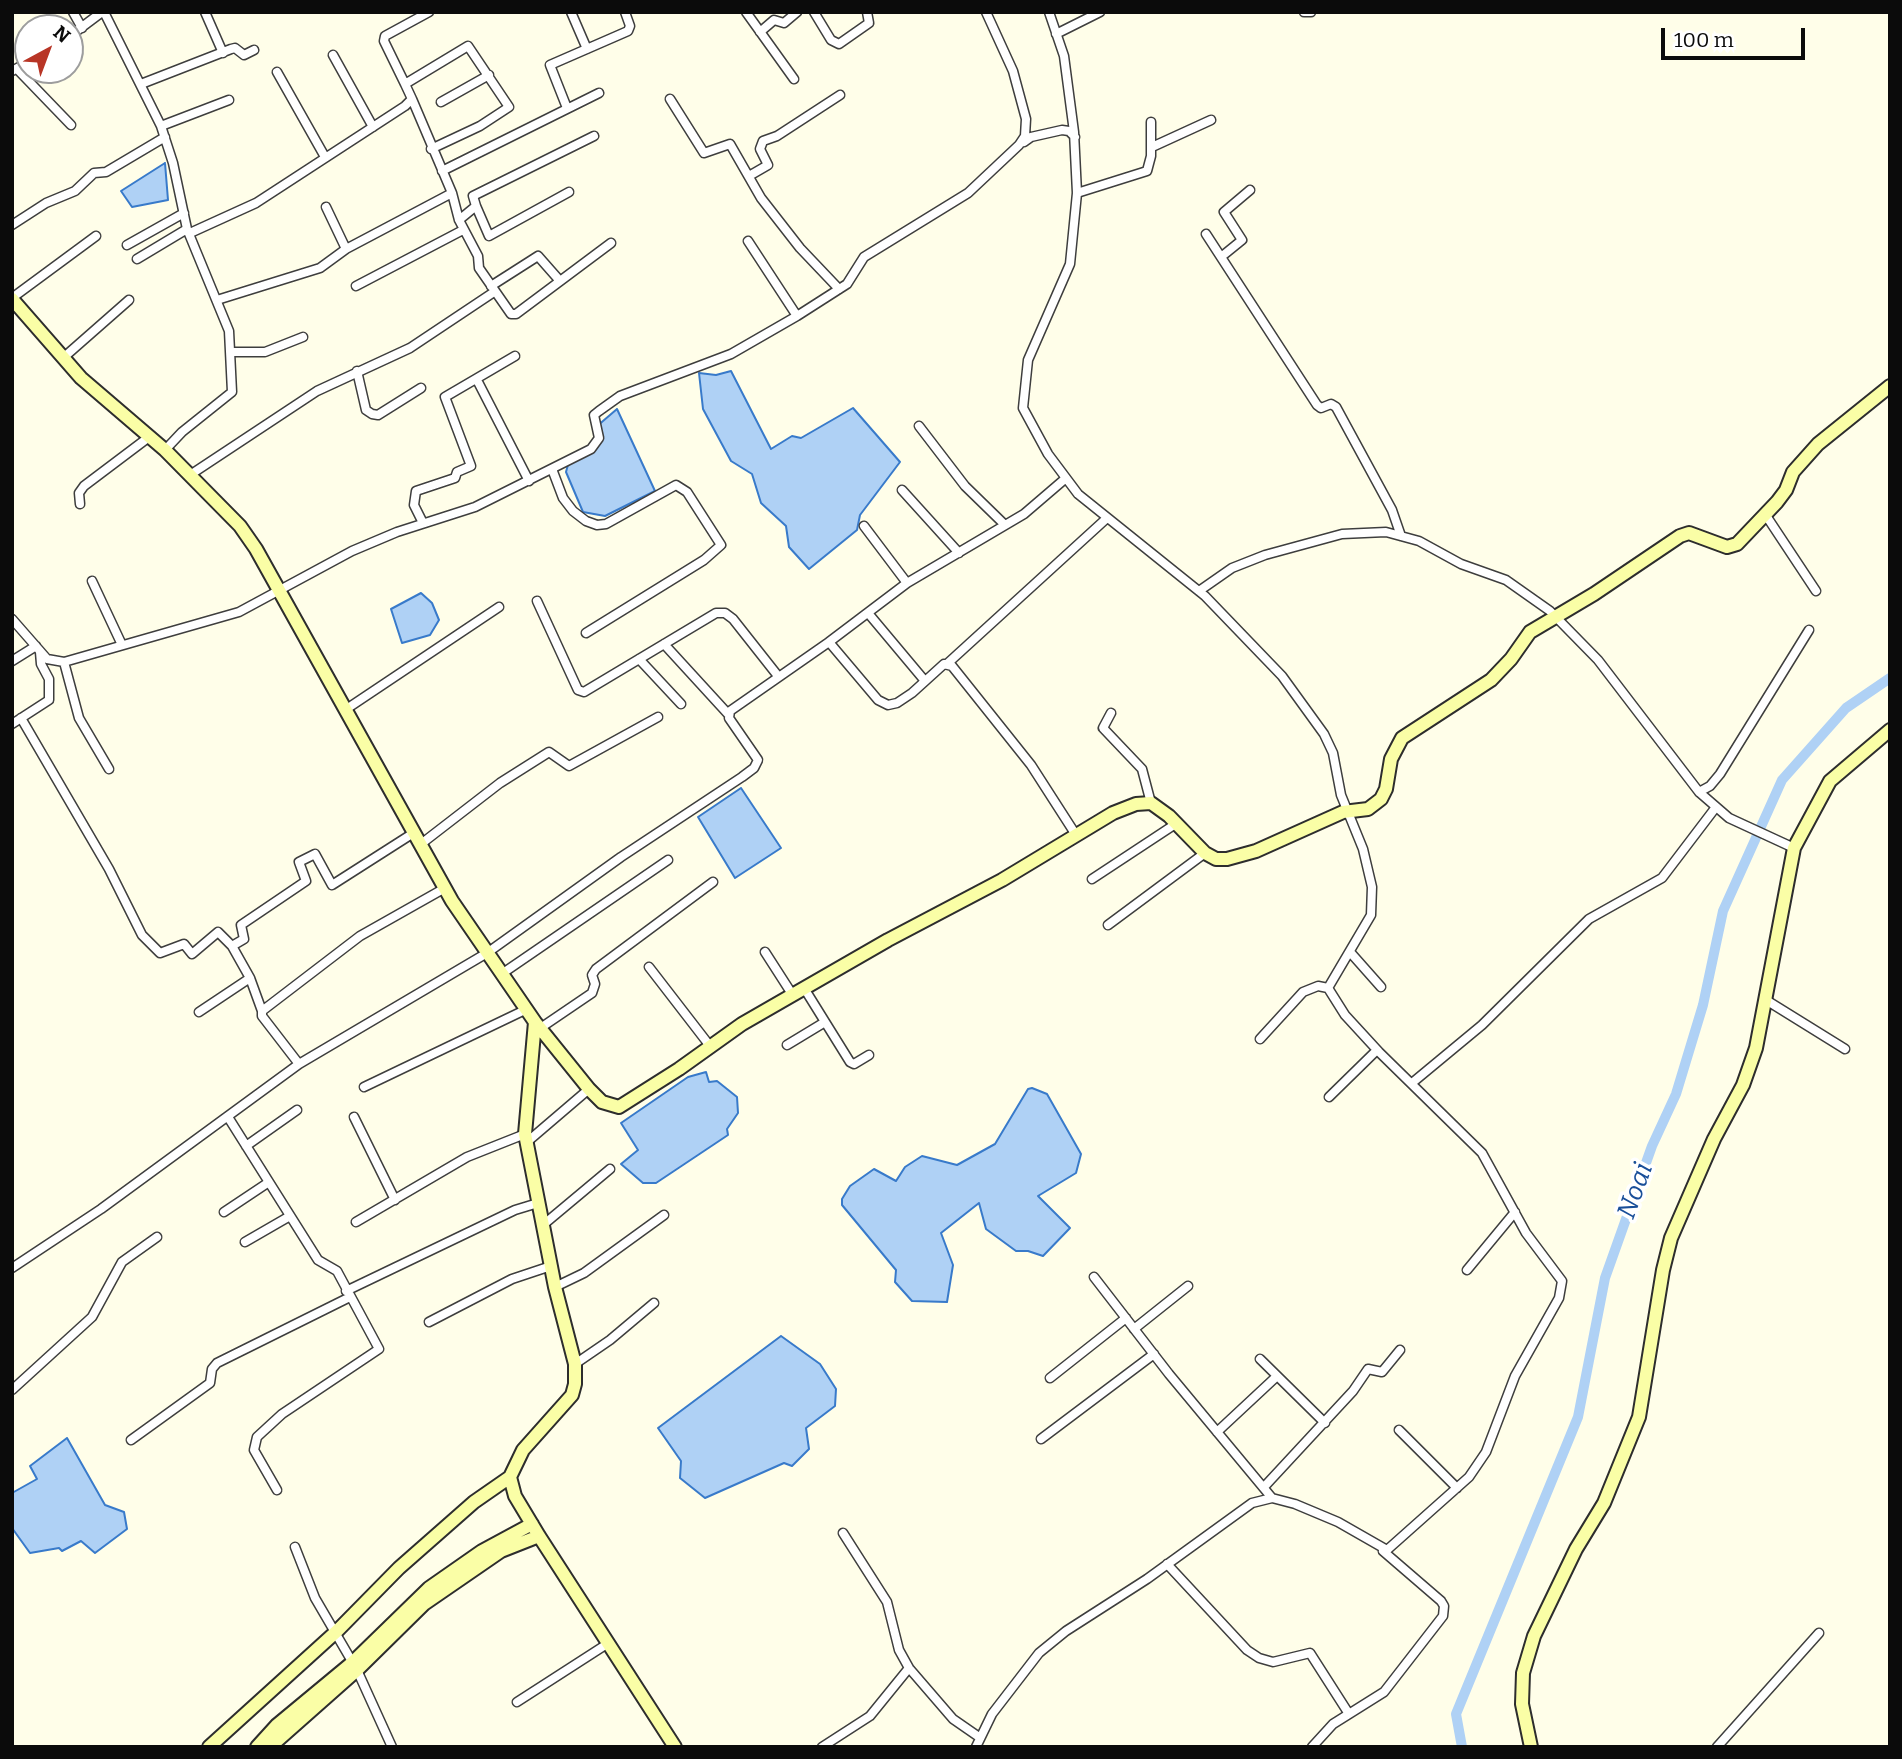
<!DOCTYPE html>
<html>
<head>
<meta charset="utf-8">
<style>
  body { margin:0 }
  #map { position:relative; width:1902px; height:1759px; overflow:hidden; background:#fffee9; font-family:Bitter,serif }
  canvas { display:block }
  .frame { position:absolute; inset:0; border:14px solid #0b0b0b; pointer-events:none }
  .north { position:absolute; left:14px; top:14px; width:70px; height:70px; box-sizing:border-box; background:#fff; border:2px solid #9d9d9d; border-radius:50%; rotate:41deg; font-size:19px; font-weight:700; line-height:28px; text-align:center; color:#0b0b0b }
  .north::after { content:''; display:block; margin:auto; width:24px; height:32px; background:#b83526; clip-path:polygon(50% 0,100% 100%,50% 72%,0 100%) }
  .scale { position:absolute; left:1661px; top:28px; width:144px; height:32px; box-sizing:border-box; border:4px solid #0b0b0b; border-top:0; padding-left:9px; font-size:21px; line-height:24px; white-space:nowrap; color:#0b0b0b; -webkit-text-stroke:5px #fff; paint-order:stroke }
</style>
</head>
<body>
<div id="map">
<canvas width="1902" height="1759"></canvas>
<div class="frame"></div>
<div class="north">N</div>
<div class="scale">100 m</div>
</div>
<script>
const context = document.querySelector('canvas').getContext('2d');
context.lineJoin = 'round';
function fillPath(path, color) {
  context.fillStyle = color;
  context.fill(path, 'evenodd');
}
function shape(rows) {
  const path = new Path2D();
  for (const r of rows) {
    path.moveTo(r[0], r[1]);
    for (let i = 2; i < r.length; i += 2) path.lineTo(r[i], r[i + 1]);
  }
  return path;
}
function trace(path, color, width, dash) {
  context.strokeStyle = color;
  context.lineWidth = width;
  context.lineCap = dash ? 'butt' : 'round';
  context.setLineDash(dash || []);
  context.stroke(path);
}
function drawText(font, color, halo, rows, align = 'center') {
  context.font = font + ' Bitter,serif';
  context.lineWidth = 7;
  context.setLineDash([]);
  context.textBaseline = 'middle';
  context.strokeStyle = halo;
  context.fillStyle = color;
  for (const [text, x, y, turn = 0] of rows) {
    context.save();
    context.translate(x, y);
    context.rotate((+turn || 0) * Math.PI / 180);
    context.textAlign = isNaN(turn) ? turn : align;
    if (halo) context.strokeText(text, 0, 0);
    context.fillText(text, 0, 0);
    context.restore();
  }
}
const water = shape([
  [165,163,168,200,132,207,121,191,165,163],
  [731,371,771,449,792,436,801,438,853,408,900,462,860,515,857,530,809,569,789,547,786,526,761,503,752,474,731,461,703,409,699,373,716,375,731,371],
  [617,409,655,491,605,516,583,512,566,472,570,457,597,441,596,427,617,409],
  [421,593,432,603,439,620,430,635,402,643,391,609,421,593],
  [741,788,781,848,735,878,698,817,741,788],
  [706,1072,709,1082,717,1081,737,1097,738,1113,727,1129,728,1135,656,1183,643,1183,621,1164,638,1150,621,1123,688,1077,706,1072],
  [1032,1088,1047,1094,1081,1154,1076,1173,1038,1196,1070,1228,1043,1256,1028,1251,1016,1251,986,1229,979,1203,941,1233,953,1265,947,1302,912,1301,895,1282,896,1270,842,1205,842,1199,850,1186,874,1169,896,1181,905,1167,922,1156,957,1165,995,1144,1028,1089,1032,1088],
  [781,1336,820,1364,836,1389,835,1406,806,1428,809,1449,792,1466,784,1463,705,1498,680,1478,681,1461,658,1428,781,1336],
  [67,1438,105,1505,124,1512,127,1529,95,1553,81,1541,62,1551,59,1548,30,1553,12,1528,12,1493,37,1479,30,1466,67,1438]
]);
const canal = shape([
  [1462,1747,1456,1714,1578,1417,1605,1278,1652,1146,1676,1094,1703,1005,1723,911,1782,780,1846,708,1890,678]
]);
const street = shape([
  [73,12,82,28],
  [104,12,161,126,173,163,187,229,229,331,232,392,182,432,165,450],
  [205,12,223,53],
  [571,12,587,49],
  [746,12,794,79],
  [814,12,831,40,839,44,869,23,867,12],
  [1304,12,1311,12],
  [760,32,774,20,784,23,797,12],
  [1056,34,1100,12],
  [70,36,102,12],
  [333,55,373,127],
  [17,69,71,125],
  [12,71,28,62],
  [277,72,325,157],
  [141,84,231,49,235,48,244,55,254,50],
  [405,84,384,41,385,36,429,12],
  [670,99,704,153,730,144,761,198,800,248,839,289],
  [441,102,489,75],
  [567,108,550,65,628,31,630,26,625,12],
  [161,126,229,100],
  [1024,142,1031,137,1062,130,1069,131,1075,137],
  [1152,147,1211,120],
  [442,171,599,93],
  [749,176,768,165,760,149,763,141,777,136,840,95],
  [452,193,459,220,478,256,479,268,511,314,516,314,611,243],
  [1077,193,1147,171,1151,156,1151,122],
  [476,206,489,236,569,192],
  [326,207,346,249],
  [459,220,476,206,473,196,594,136],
  [12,225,46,203,75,191,94,173,106,172,165,137],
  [190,233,256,203,405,106,412,99,405,84,468,46,509,107,480,126,431,149],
  [1206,234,1317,405,1321,408,1331,404,1336,407,1392,510,1401,536],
  [748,241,797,316],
  [127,245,184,213],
  [1221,257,1242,240,1224,212,1250,190],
  [137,259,187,229],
  [356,286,463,230],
  [491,286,538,256,560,281],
  [12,298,96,236],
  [217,300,320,268,346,249,452,193,412,99],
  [232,352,265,352,303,337],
  [63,358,129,300],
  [357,371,366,410,372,414,378,415,421,388],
  [477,380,529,481],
  [919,426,965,486,1005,525],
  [552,469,563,498,573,511,586,521,597,525,606,524,676,485,687,492,721,545,704,560,586,633],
  [190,475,317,391,410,348,494,292],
  [902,490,959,553],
  [80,504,79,493,84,486,149,437],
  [1765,514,1816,591],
  [423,523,414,505,416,491,455,478,457,472,471,466,445,397,515,356],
  [864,526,907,583],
  [92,581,122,645],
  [1199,591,1232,568,1265,555,1342,534,1386,532,1419,541,1461,564,1506,580,1550,611,1598,660,1699,792,1729,818,1794,848],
  [537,601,578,690,584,692,716,613,725,613,733,619,778,676],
  [868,613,925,681],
  [12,619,47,659,64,662,239,612,352,551,397,532,475,507,591,449,599,438,594,415,599,411,620,396,731,354,797,316,847,284,864,257,968,193,1019,145,1025,136,1026,119,1013,71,986,12],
  [829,642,907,583,1024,514,1066,478],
  [664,644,729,715],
  [639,659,681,704],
  [12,661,36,646],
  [64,662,79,718,109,769],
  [948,663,1107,518],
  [345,710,499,607],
  [1111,713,1103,728,1142,769,1151,803],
  [21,718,109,869,142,935,160,953,184,944,192,954,218,932,232,946,250,978,262,1011],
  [12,724,49,700,49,679,41,664,40,652],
  [1699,792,1710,786,1720,774,1809,630],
  [421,844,500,783,549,752,569,766,658,717],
  [1092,879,1177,823],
  [1108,925,1205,853],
  [232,946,244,939,241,925,306,881,299,862,315,854,332,885,415,832],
  [765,952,792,994],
  [1350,952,1381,987],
  [649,967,710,1046],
  [503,973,668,860],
  [804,988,850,1062,854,1064,869,1055],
  [1766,1000,1845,1049],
  [199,1012,250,978],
  [539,1029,592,993,595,984,592,975,596,969,713,882],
  [1260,1039,1303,992,1318,986,1328,988],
  [787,1045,825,1022],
  [299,1064,262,1016,262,1011,360,936,445,888],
  [1412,1083,1482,1025,1589,919,1662,878,1716,807],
  [364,1087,527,1009],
  [1329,1097,1377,1050],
  [228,1117,318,1260,337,1271,379,1349,282,1414,257,1437,254,1450,277,1490],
  [354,1117,395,1200],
  [527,1142,589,1089],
  [246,1146,297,1110],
  [224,1212,269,1182],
  [356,1222,467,1157,525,1134],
  [543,1225,610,1169],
  [245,1242,290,1216],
  [12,1268,101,1209,299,1064,487,953,621,857,742,777,754,768,758,760,729,718,730,711,829,642,878,700,888,705,897,703,912,693,944,664,952,666,1031,765,1076,835],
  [1467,1270,1515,1212],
  [1094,1277,1169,1374,1272,1498],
  [555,1287,584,1273,664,1215],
  [346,1291,515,1210,538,1203],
  [429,1322,512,1279,551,1266],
  [1134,1329,1188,1286],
  [1260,1359,1325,1423],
  [575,1364,610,1340,654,1303],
  [1050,1378,1126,1318],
  [12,1390,92,1317,122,1262,157,1237],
  [1399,1430,1457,1488],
  [1217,1432,1276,1377],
  [1041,1439,1154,1354],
  [131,1440,210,1383,212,1369,217,1363,350,1297],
  [1264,1487,1353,1391,1368,1369,1382,1372,1400,1350],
  [843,1533,887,1602,899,1650,909,1668,953,1719,979,1737],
  [295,1547,315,1598,357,1670,392,1747],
  [1167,1564,1247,1650,1259,1658,1273,1662,1310,1653,1349,1714],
  [517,1702,607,1644],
  [822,1747,870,1716,909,1668],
  [976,1747,992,1714,1039,1653,1066,1631,1147,1579,1252,1503,1272,1498,1295,1504,1338,1522,1387,1550,1469,1477,1486,1452,1515,1376,1559,1298,1562,1281,1526,1233,1482,1153,1379,1052,1345,1015,1328,988,1371,915,1372,887,1363,849,1341,795,1333,753,1324,734,1282,676,1205,596,1078,494,1048,454,1023,408,1028,360,1070,264,1077,193,1074,132,1064,56,1049,12],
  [1312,1747,1333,1724,1384,1692,1443,1616,1444,1606,1441,1601,1383,1551],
  [1717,1747,1819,1633]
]);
const secondary = shape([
  [12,299,81,378,165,450,240,526,256,549,452,901,535,1022,525,1134,555,1287,575,1364,575,1384,572,1395,523,1450,510,1477,474,1502,399,1568,337,1631,209,1747],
  [535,1022,589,1089,602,1102,619,1107,679,1069,742,1024,888,940,1002,880,1113,813,1136,804,1151,803,1169,816,1205,853,1216,859,1227,859,1256,851,1343,812,1368,809,1381,799,1386,789,1391,759,1402,738,1491,680,1511,659,1530,632,1594,594,1680,536,1689,533,1727,547,1737,544,1777,502,1786,490,1793,472,1818,444,1890,386],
  [510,1477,515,1496,539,1536,675,1747],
  [257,1747,277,1725,353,1662,429,1588,482,1551,532,1524],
  [270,1747,357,1670,424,1604,501,1551,539,1536],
  [1531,1747,1522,1704,1523,1673,1534,1636,1576,1549,1604,1503,1639,1417,1663,1270,1671,1238,1714,1139,1743,1085,1756,1048,1794,848,1830,781,1890,730]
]);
const waterNames = [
  ["Noai",1636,1191,-70]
];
fillPath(water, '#afd1f5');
trace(water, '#387aca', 2);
trace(canal, '#afd1f5', 10);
trace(street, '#3e3e3e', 11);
trace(secondary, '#2d2d2d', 16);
trace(street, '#fff', 8);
trace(secondary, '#fafea6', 12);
drawText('italic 26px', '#184e99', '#fff', waterNames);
</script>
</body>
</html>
